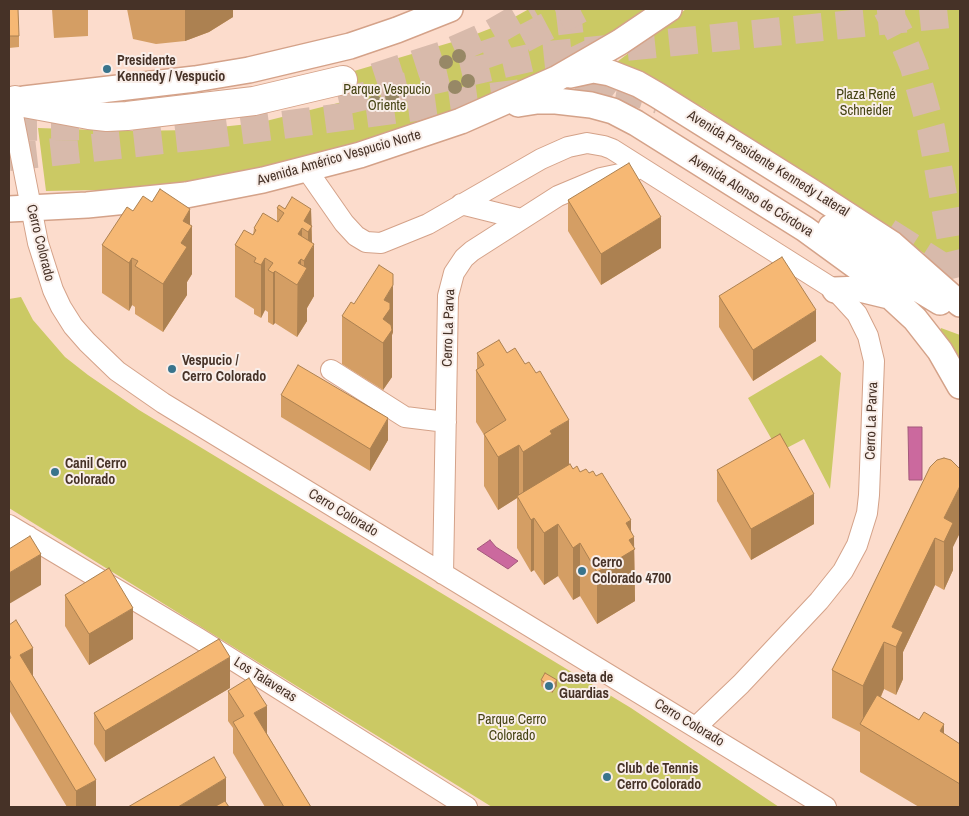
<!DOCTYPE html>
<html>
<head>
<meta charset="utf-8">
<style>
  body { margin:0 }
  #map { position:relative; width:969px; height:816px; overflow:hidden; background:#fcdccc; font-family:"Archivo Narrow",sans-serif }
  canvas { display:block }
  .frame { position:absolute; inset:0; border:10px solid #463227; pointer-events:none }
</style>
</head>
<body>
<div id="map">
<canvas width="969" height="816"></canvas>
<div class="frame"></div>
</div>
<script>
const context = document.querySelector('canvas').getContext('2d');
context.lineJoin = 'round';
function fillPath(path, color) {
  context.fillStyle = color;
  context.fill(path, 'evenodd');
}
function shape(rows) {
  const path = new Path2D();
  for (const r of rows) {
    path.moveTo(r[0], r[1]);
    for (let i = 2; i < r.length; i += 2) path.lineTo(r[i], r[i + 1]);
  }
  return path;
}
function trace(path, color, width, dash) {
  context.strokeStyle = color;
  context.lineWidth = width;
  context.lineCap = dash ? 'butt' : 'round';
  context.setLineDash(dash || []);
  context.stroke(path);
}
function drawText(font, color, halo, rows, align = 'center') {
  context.font = font + ' "Archivo Narrow",sans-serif';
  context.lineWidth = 4;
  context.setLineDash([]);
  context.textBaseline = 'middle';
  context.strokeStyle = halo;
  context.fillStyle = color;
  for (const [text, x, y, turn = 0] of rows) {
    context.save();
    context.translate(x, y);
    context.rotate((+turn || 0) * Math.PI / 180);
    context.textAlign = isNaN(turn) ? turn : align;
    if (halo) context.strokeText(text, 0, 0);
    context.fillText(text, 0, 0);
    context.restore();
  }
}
const green = shape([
  [529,9,661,9,528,88,295,165,155,189,46,191,38,128,128,131,192,130,258,123,350,100,344,74,466,38,502,24],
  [686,9,960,9,960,277,704,108,613,65],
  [21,297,33,320,65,357,88,375,139,410,631,708,779,807,492,807,9,508,9,299],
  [941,328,960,335,960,364,939,333],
  [821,355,841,373,830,489,804,439,779,452,748,398]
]);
const water = shape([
  [908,427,922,427,922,480,909,480,908,427],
  [490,540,496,547,518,561,508,569,477,549,490,540]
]);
const majorTunnel = shape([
  [568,9,571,34,582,57,602,81,636,106]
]);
const highwayTunnel = shape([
  [887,9,902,38,914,67,923,99,931,128,952,245,960,277],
  [484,55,510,46,580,9],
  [375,77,443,55,492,33,534,9],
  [339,102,538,56,960,13],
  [9,127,111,126],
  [200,136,566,87,604,88,640,94,659,100],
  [9,157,200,136,218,132],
  [888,232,940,265,960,274]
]);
const minor = shape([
  [10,100,38,243,53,290,61,307,73,326,87,342,117,371,163,403,826,807],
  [307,170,344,223,356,236,366,242,381,243,428,224,541,159,568,147,587,143,604,146,612,149,835,290,857,314,868,336,874,361,869,495,867,513,857,545,843,571,819,601,741,684,696,727],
  [461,204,521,219],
  [331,370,405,417,446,422],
  [9,525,198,638,467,807],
  [9,547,28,536],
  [443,574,448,296,454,273,464,258,472,251,558,196,601,178,634,171]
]);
const major = shape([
  [570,75,593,70,610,73,638,84,657,95,812,192,892,244,960,304],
  [24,99,195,79,249,70,350,46,397,30,450,9],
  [518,104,537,101,556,101,591,105,613,111,636,123,805,229,864,272,915,319,940,351,960,386],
  [9,209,87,205,186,195,263,180,360,155,461,121,556,79,620,42,669,9],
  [831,227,902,279,940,302],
  [835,290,860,289,889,296]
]);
const highway = shape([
  [15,100,24,103,89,115,107,117,127,116,254,101,343,80]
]);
const trees = [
  [459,56],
  [446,62],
  [468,81],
  [455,87],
  [392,96],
  [375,102]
];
const wall = shape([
  [9,9,19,36,19,47,9,48],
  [52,9,88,9,88,36,54,38],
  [127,9,233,9,233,17,209,32,185,41,156,44,133,39],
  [568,200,661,248,601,285,568,231],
  [277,208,311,209,312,242,314,296,307,308,307,321,297,337,275,323,273,325,268,322,268,312,265,310,261,318,254,314,254,309,235,297,235,245,253,235,254,228,277,222],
  [133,211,190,226,192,274,187,282,187,295,163,332,135,314,135,307,132,305,129,311,102,293,102,245],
  [719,296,816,341,753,381,719,327],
  [342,316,393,332,392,335,392,377,383,390,342,364],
  [477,353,573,469,580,472,631,530,634,548,635,601,597,624,580,596,573,600,558,576,544,585,534,570,531,572,517,548,517,498,498,510,484,486,484,435,476,422,476,370,477,370],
  [281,395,388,440,370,471,281,417],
  [960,469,953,547,953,570,944,590,935,585,903,652,903,679,896,695,884,689,881,697,960,744,960,807,919,807,860,772,860,732,832,718,832,670],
  [717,470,814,524,751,560,717,501],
  [65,595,133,639,89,665,65,626],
  [9,625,33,676,96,807,67,807,9,710],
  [541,680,557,686,552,693,541,686],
  [230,688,105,762,94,744,94,713],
  [228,691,267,734,311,807,265,807,233,753,233,728,228,721]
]);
const shadedWall = shape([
  [185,9,233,9,233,17,209,32,185,41],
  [190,209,190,228,192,226,192,274,187,282,187,295,163,332,163,284,181,243,183,221],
  [311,209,312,248,314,244,314,296,307,308,307,321,297,337,298,234,302,228,302,260,301,259,301,279,304,274,304,261,308,254,308,232,304,221],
  [661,217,661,248,601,285,601,254],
  [132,258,132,305,129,311,129,263],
  [265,258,265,310,261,318,261,265],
  [275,271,275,323,273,325,273,273],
  [393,285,393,332,392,335,392,377,383,390,383,319,384,300],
  [816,310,816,341,753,381,753,350],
  [388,418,388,440,370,471,370,449],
  [569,420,569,472,523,504,523,452,550,431],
  [519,445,519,497,517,496,517,498,498,510,498,457],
  [960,486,960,533,953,547,953,570,944,590,944,518],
  [814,494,814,524,751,560,751,529],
  [534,518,534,570,531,572,531,520],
  [631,520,631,539,634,537,635,601,597,624,597,572,626,523],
  [558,524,558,576,544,585,544,533],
  [935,538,935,585,903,652,903,679,896,695,896,647,892,627],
  [580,543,580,596,573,600,573,548],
  [41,554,41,585,9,604,9,573],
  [133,608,133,639,89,665,89,634],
  [884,642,884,689,866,728,863,726,863,686],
  [33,648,33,679,20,655],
  [230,657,230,688,105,762,105,731],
  [557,680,557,686,552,693,552,687],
  [267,706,267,737,254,713],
  [944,724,944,771,940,731],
  [226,778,226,807,178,807],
  [96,780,96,807,76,807,76,791]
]);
const building = shape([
  [9,9,18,9,19,36,9,36,9,9],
  [629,163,661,217,601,254,568,200,629,163],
  [160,189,190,209,183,221,192,226,181,243,187,247,163,284,135,266,138,261,132,258,129,263,102,245,127,207,133,211,143,196,152,202,160,189],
  [292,197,311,209,304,221,312,226,308,232,302,228,298,234,314,244,304,261,301,259,298,263,307,268,297,285,275,271,273,273,268,270,273,263,265,258,261,265,254,262,256,258,235,245,244,230,253,235,256,230,254,228,263,213,278,222,284,213,277,208,279,205,285,209,292,197],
  [782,257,816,310,753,350,719,296,782,257],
  [379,265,393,274,393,285,384,300,390,303,390,309,383,319,391,325,392,330,383,343,342,316,351,302,354,304,379,265],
  [499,340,507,353,515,348,525,364,529,362,536,373,540,371,569,420,550,431,552,434,523,452,519,445,498,457,484,434,506,420,476,370,484,365,477,353,499,340],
  [298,365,388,418,370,449,281,395,298,365],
  [780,434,814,494,751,529,717,470,780,434],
  [944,458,951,460,960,469,960,486,944,518,953,523,944,542,935,538,892,627,903,632,896,647,884,642,863,686,832,670,930,467,937,460,944,458],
  [570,464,573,469,577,466,580,472,586,469,589,473,593,471,596,476,602,473,631,520,626,523,634,537,629,540,635,549,597,572,580,543,573,548,558,524,544,533,534,518,531,520,517,496,570,464],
  [30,536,41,554,9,573,9,549,30,536],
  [109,568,133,608,89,634,65,595,109,568],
  [16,620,33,648,20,655,96,780,76,791,9,679,9,659,11,658,9,654,9,625,16,620],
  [219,639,230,657,105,731,94,713,219,639],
  [545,673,557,680,552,687,541,680,545,673],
  [249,678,267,706,254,713,311,807,284,807,233,722,244,716,228,691,249,678],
  [877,695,919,720,924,712,944,724,940,731,960,744,960,784,860,724,877,695],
  [214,757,226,778,178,807,128,807,214,757],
  [225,801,229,807,214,807,225,801]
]);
const markers = [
  [107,69,5,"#39748c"],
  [172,369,5,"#39748c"],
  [55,472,5,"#39748c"],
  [582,571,5,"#39748c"],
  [549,686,5,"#39748c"],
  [607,777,5,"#39748c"]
];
const poiNames = [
  ["Presidente",117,61],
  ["Kennedy / Vespucio",117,77],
  ["Vespucio /",182,361],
  ["Cerro Colorado",182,377],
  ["Canil Cerro",65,464],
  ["Colorado",65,480],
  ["Cerro",592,563],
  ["Colorado 4700",592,579],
  ["Caseta de",559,678],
  ["Guardias",559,694],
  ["Club de Tennis",617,769],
  ["Cerro Colorado",617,785]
];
const parkNames = [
  ["Parque Vespucio",387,90],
  ["Oriente",387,106],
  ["Plaza René",866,95],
  ["Schneider",866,111],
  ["Parque Cerro",512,720],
  ["Colorado",512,736]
];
const streetNames = [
  ["Avenida Américo Vespucio Norte",339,158,-16],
  ["Avenida Presidente Kennedy Lateral",768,164,32],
  ["Avenida Alonso de Córdova",751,196,32],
  ["Cerro Colorado",40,243,76],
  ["Cerro La Parva",449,328,-88],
  ["Cerro La Parva",872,421,-88],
  ["Cerro Colorado",343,513,31],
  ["Los Talaveras",265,680,32],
  ["Cerro Colorado",689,723,31]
];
fillPath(green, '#cbc964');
fillPath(water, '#cb699e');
trace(water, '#a3587a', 1);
trace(majorTunnel, '#d8baab', 25, [25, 12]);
trace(highwayTunnel, '#d8baab', 28, [28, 14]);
trace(minor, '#d4a289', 22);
trace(major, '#d4a289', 28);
trace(highway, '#d4a289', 30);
trace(minor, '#fff', 20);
trace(major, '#fff', 25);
trace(highway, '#fff', 28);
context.fillStyle = '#978866';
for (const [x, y] of trees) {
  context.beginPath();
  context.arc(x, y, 7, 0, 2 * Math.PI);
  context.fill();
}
fillPath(wall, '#d49e64');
fillPath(shadedWall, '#ac8151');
fillPath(building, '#f6b874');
trace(building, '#ac8151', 1);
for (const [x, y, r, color] of markers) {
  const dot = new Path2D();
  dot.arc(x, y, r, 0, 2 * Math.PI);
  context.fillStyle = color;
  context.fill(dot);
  trace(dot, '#f9eee9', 2);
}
drawText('bold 14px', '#463227', '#f9eee9', poiNames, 'left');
drawText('14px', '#454313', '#f9eee9', parkNames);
drawText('14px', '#463227', '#f9eee9', streetNames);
</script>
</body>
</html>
